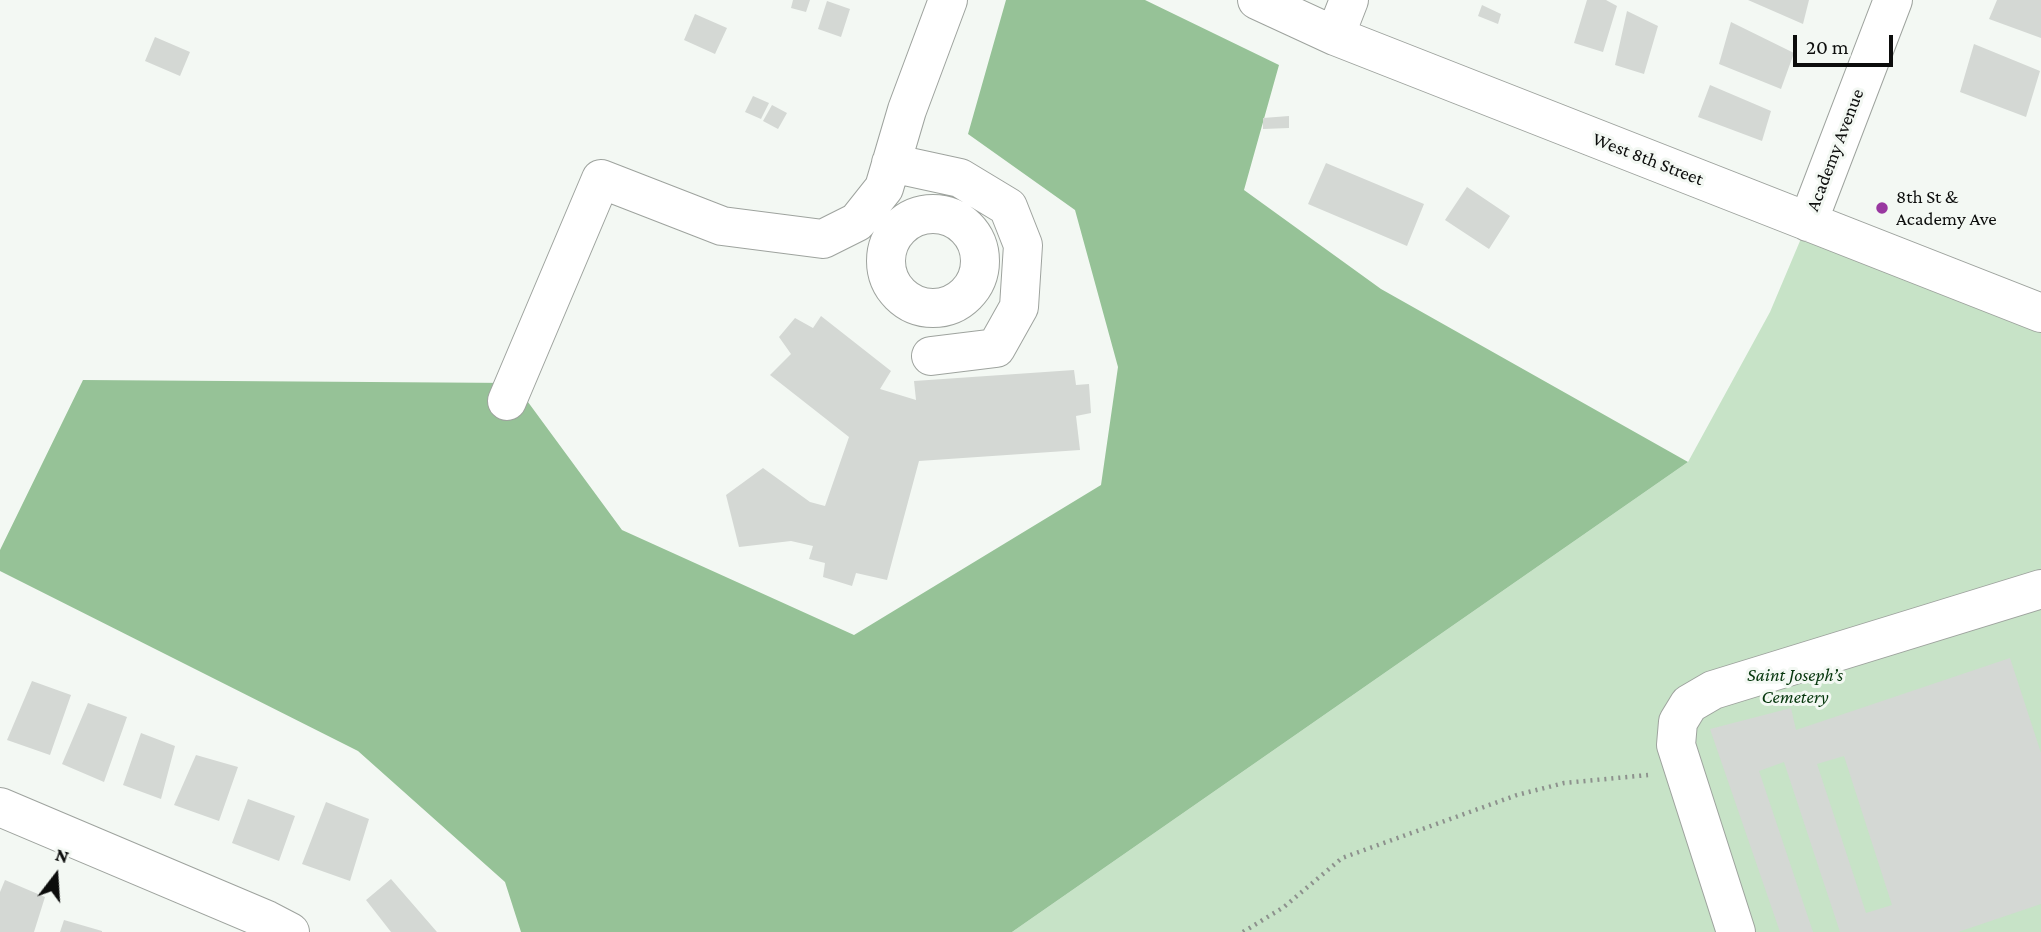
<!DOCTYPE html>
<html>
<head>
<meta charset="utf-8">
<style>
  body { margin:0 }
  #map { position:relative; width:2041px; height:932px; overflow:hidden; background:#f3f8f3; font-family:"Crimson Pro",serif }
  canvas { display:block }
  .north { position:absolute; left:21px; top:841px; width:70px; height:70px; -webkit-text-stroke:5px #f3f8f3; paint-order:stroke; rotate:17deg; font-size:19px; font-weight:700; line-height:28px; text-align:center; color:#0c0d0c }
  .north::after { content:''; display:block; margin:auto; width:24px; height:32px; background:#0c0d0c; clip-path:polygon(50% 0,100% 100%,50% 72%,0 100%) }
  .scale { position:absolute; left:1793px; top:35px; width:100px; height:32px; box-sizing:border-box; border:4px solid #0c0d0c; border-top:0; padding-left:9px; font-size:21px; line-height:24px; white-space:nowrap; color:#0c0d0c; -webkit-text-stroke:5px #f3f8f3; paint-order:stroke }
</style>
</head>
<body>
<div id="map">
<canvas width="2041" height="932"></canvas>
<div class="north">N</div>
<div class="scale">20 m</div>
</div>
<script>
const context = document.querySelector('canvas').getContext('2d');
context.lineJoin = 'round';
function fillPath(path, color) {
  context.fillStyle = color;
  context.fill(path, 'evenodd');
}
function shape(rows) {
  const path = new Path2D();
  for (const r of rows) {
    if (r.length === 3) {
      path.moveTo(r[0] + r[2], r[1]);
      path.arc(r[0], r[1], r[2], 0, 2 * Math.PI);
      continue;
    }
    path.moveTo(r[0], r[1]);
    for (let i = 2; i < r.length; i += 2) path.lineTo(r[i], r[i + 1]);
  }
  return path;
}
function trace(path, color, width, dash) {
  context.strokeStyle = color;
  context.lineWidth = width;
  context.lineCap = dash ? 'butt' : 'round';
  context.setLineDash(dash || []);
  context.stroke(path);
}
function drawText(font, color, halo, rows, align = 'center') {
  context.font = font + ' "Crimson Pro",serif';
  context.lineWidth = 6;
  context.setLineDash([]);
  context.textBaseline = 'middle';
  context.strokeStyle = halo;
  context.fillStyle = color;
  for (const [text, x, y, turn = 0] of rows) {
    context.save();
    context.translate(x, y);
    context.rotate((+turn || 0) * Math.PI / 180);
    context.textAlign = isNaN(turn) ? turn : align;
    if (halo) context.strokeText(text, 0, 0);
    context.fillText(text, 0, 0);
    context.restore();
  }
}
const green = shape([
  [1808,222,2041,313,2041,932,1012,932,1688,462,1770,312]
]);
const forest = shape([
  [1006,0,1145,0,1279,65,1244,190,1381,289,1688,462,1012,932,521,932,505,882,358,751,0,571,0,550,83,380,514,383,622,530,854,635,1101,485,1118,367,1075,210,968,134]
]);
const building = shape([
  [793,0,810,0,806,12,791,8],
  [1587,0,1606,0,1617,6,1603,52,1574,43],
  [1748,0,1809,0,1803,24],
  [1997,0,2041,0,2041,38,1989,19],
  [827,1,850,9,841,37,818,29],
  [1482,5,1501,14,1498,24,1478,16],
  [1627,11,1658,26,1644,74,1615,65],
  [695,14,727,28,715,54,684,40],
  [1731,22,1794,53,1781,89,1719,64],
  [155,37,190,52,180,76,145,61],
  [1974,44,2040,71,2026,117,1960,92],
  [1710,85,1771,111,1762,141,1698,117],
  [753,96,769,103,761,119,745,112],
  [772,105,787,113,778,129,763,121],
  [1289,116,1289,128,1263,129,1263,118],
  [1326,163,1424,204,1407,246,1308,204],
  [1467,187,1510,216,1489,249,1445,220],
  [821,316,891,371,880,389,916,400,914,381,1074,370,1076,385,1089,384,1091,413,1076,416,1080,450,919,461,887,580,856,573,852,586,823,577,825,563,809,559,813,546,791,541,739,547,726,495,763,468,810,502,825,506,849,437,770,375,791,354,779,337,795,318,813,328],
  [2010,658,2041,753,2041,904,1958,932,1840,932,1784,762,1759,771,1813,932,1780,932,1710,729,1791,708,1796,730],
  [1844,756,1892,905,1866,913,1817,764],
  [32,681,71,695,50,755,7,740],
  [88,703,127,717,104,782,62,764],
  [141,733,175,746,161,799,123,785],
  [196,755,238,767,219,821,174,805],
  [248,799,295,816,279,861,232,843],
  [326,802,369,819,350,881,302,864],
  [391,879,437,932,391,932,366,900],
  [5,880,45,897,34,932,0,932,0,892],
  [64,920,102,931,102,932,60,932]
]);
const path = shape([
  [1243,932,1284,907,1342,858,1517,795,1564,783,1648,775]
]);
const minor = shape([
  [1257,0,1335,36,2041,313],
  [1335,36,1349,0],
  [891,163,960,178,1008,207,1023,245,1019,307,996,348,931,356],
  [933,261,47],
  [1808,222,1893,0],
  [507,401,601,179,722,226,823,239,857,222,884,188,907,110,948,0],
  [0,807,267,920,290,932],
  [1736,932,1676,745,1678,722,1689,704,1713,690,2041,589]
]);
const markers = [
  [1882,208,7,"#9938a0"]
];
const streetNames = [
  ["Academy Avenue",1835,150,-69],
  ["West 8th Street",1648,159,21]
];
const poiNames = [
  ["8th St &",1896,197],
  ["Academy Ave",1896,219]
];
const parkNames = [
  ["Saint Joseph’s",1795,675],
  ["Cemetery",1795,697]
];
fillPath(green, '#c7e3c7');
fillPath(forest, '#96c297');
fillPath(building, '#d4d8d4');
trace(minor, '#9ea39e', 40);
trace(path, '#8d918d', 4.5, [2, 5]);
trace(minor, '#fff', 38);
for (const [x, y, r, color] of markers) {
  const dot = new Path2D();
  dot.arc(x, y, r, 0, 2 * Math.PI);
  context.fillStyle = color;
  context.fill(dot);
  trace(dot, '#f3f8f3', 2.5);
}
drawText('19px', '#0c0d0c', '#f3f8f3', streetNames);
drawText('19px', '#0c0d0c', '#f3f8f3', poiNames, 'left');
drawText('italic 19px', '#05360c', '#f3f8f3', parkNames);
</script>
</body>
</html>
